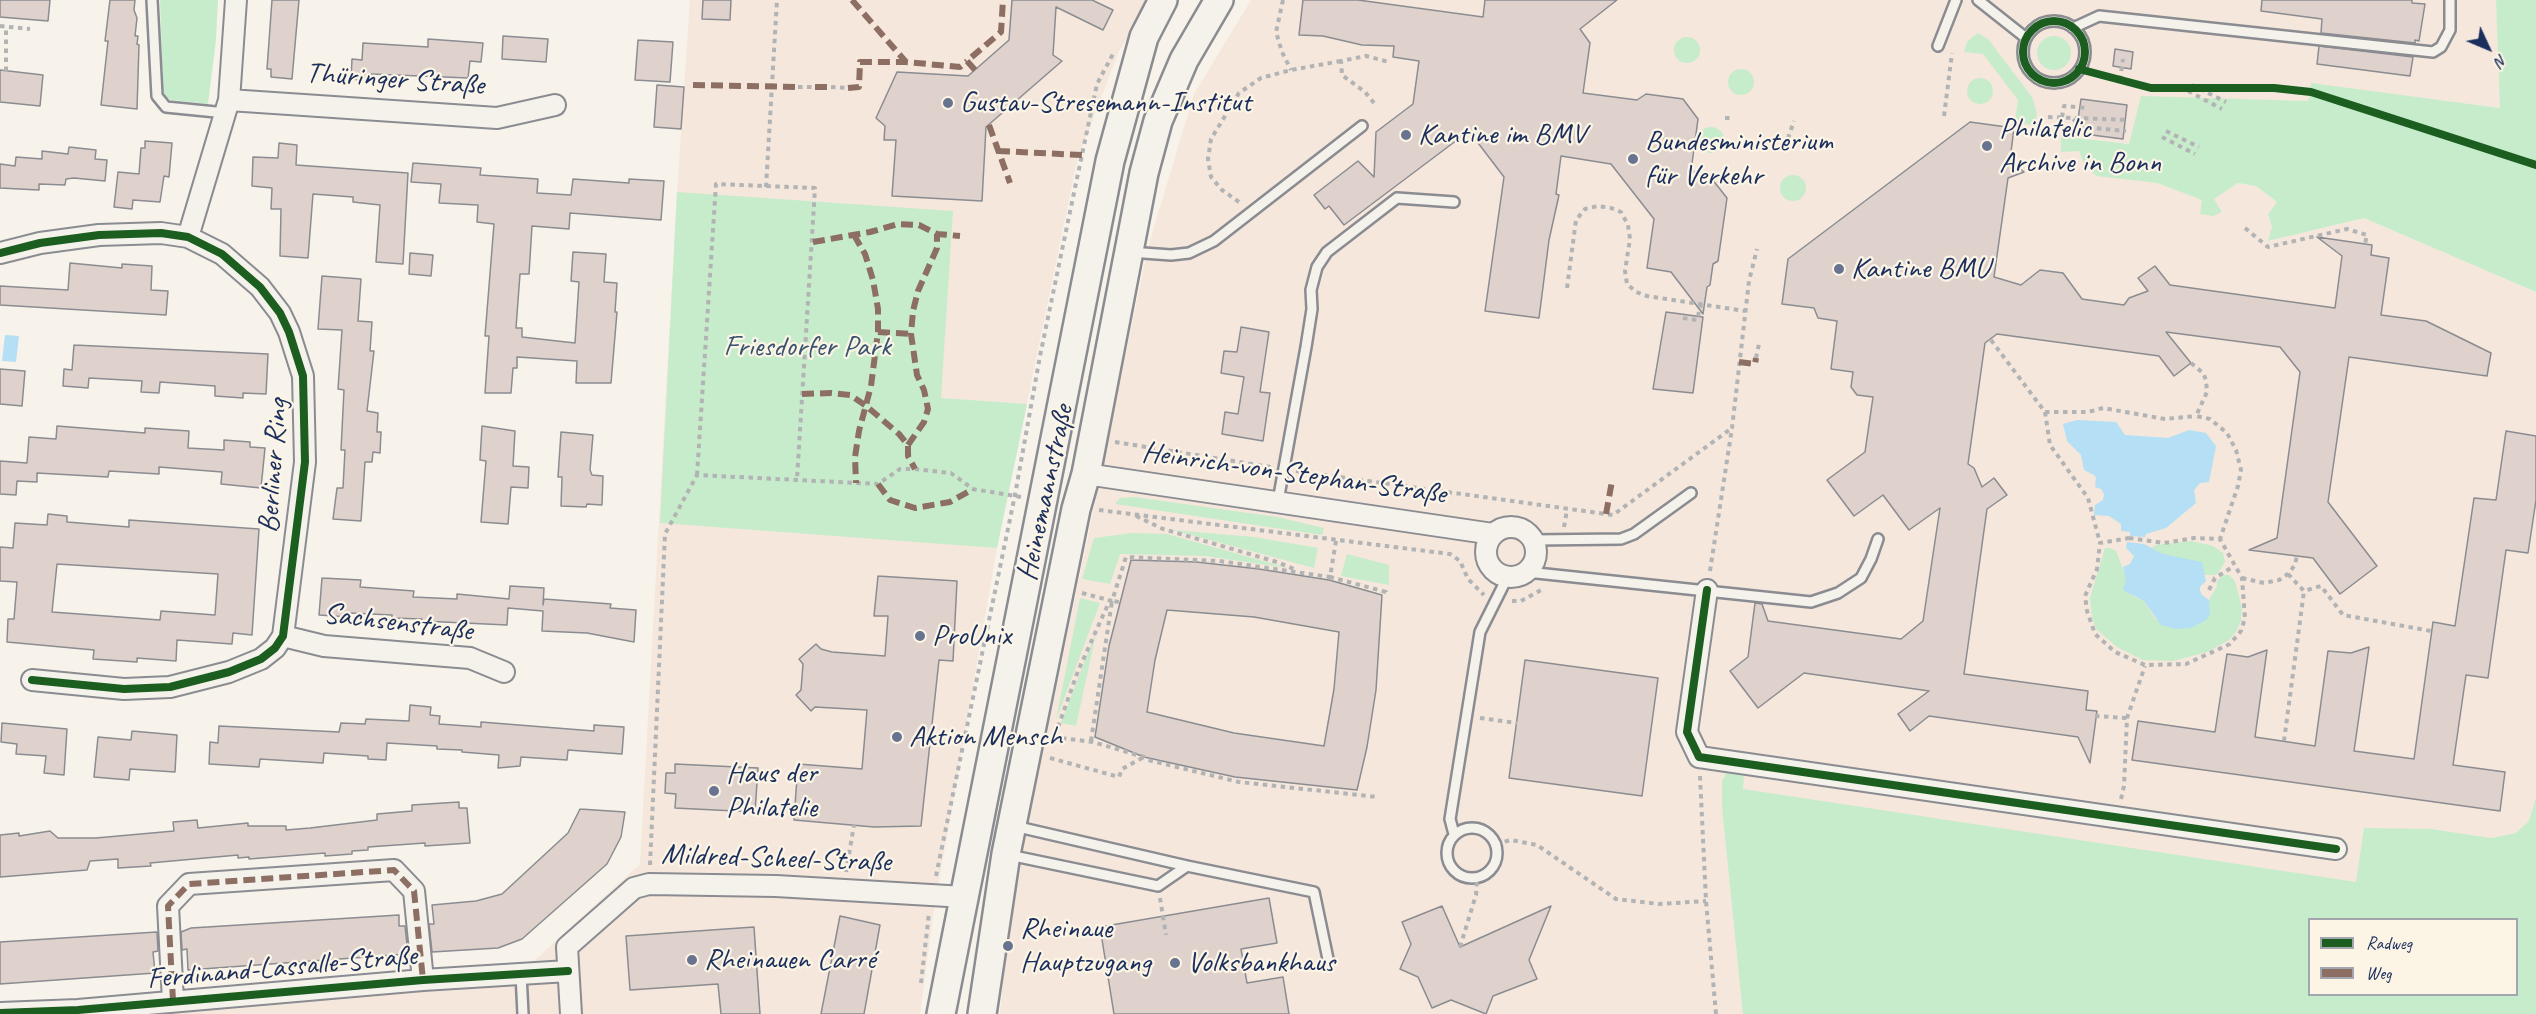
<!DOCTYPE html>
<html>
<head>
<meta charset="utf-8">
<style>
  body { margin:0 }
  #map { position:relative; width:2536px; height:1014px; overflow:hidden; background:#f7f3ea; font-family:Caveat,sans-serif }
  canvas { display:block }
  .legend { position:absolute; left:2308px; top:918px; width:210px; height:78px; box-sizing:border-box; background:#fcf5e5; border:2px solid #a2a6af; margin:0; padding:8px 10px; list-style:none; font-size:18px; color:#1b2f5e }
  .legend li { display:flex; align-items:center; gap:12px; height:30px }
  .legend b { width:30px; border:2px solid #a2a6af }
  .north { position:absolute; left:2458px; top:18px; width:60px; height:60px; -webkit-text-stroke:4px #fcf5e5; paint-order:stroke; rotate:134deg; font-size:16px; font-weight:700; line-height:24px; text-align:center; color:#1b2f5e }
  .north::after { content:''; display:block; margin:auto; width:21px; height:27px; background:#1b2f5e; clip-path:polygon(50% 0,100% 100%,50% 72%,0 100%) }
</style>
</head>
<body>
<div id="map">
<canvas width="2536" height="1014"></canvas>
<ul class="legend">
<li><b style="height:8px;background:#1b5e20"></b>Radweg</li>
<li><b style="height:8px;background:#8d6e63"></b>Weg</li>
</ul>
<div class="north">N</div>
</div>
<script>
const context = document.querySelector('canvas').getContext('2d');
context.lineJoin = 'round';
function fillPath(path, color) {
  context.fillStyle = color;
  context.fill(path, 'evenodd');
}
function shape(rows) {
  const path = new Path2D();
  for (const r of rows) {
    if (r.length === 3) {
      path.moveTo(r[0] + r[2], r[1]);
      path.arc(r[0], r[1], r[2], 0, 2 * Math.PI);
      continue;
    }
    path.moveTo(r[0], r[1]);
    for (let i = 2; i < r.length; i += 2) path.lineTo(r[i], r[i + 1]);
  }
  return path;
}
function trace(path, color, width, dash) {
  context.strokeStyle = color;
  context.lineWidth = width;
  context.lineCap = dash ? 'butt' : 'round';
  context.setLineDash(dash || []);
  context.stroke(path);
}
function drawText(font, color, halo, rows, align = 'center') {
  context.font = font + ' Caveat,sans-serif';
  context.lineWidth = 4.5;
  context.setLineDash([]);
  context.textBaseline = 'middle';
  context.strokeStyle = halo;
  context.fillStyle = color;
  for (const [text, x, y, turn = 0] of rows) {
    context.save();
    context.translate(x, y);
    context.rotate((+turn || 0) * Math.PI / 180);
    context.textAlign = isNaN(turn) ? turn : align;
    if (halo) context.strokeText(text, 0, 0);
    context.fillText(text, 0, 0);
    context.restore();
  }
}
const built = shape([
  [690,0,1152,0,1119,51,1077,161,997,548,933,916,920,1014,0,1014,0,1003,521,973,640,864,677,192],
  [1251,0,2496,0,2501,108,2311,84,2308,101,2141,97,2129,144,2062,136,2079,151,2085,167,2097,175,2157,183,2203,200,2200,214,2222,211,2213,199,2238,183,2256,186,2277,202,2268,214,2272,227,2269,241,2364,218,2536,292,2536,797,2529,821,2516,833,2491,838,2432,829,2356,882,2310,920,2295,1014,1000,1014,1008,921,1148,247,1194,94]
]);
const green = shape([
  [160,0,218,0,216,40,208,104,172,100,165,97,163,89],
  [2496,0,2536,0,2536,292,2364,218,2268,241,2272,227,2268,214,2277,202,2256,186,2238,183,2214,199,2222,212,2213,216,2200,214,2202,200,2157,183,2097,176,2085,167,2079,151,2061,152,2061,136,2129,144,2141,96,2308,101,2311,83,2500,108],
  [1978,33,1988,39,2032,97,2037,113,2035,126,2015,121,2018,100,1983,54,1964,52,1967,42],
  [2054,53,17],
  [1687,50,13],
  [1741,82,13],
  [1980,91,13],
  [1711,140,13],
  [1793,188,13],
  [677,192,953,211,941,398,1027,404,997,548,660,523],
  [1134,497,1277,517,1324,528,1322,535,1115,504,1120,498],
  [1173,530,1254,537,1318,548,1314,568],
  [1132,533,1167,534,1288,568,1205,556,1120,554,1110,584,1082,579,1094,538],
  [2192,541,2213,546,2223,553,2225,562,2218,573,2215,575,2205,575,2195,563,2163,554,2152,548,2155,545],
  [2105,548,2110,548,2116,551,2133,596,2144,601,2156,620,2208,611,2209,600,2217,586,2217,581,2223,575,2229,575,2235,581,2242,608,2241,621,2237,630,2229,640,2207,652,2173,661,2143,660,2117,647,2096,629,2092,616,2090,598],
  [1347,554,1389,565,1389,585,1341,576],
  [1080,598,1100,603,1056,720],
  [1097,629,1076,726,1061,723],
  [1727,772,1744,774,1743,789,2356,882,2364,828,2432,829,2491,838,2516,833,2529,821,2536,797,2536,1014,1743,1014,1722,807,1722,781],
  [2310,920,2516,920,2516,994,2310,994]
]);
const water = shape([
  [5,335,19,336,16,362,2,361],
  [2077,420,2116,422,2125,435,2168,438,2189,430,2206,433,2216,446,2209,482,2200,483,2194,490,2196,503,2166,528,2146,534,2145,537,2130,536,2130,532,2121,531,2121,524,2109,516,2094,515,2095,505,2103,500,2104,494,2101,489,2095,487,2096,478,2094,475,2084,470,2081,455,2067,441,2063,424],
  [2127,542,2144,544,2163,554,2202,562,2206,581,2200,587,2200,591,2202,595,2209,600,2210,614,2206,620,2191,628,2176,629,2161,625,2144,601,2123,590,2126,580,2123,567,2130,564,2134,556,2126,548]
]);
const building = shape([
  [0,0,50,0,48,21,0,17,0,0],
  [110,0,135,0,134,10,137,18,135,36,138,36,137,44,139,45,137,109,101,105,108,41,105,41,110,0],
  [272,0,299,0,292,79,271,77,271,69,267,69,272,0],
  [703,0,731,0,730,20,702,19,703,0],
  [1012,0,1092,0,1113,10,1103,30,1056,7,1053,55,1062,61,986,127,982,201,892,196,896,140,884,140,885,126,876,118,897,72,968,76,1009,40,1012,0],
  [1303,0,1358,0,1483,17,1485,0,1617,0,1580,29,1590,43,1583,93,1637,100,1646,94,1683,99,1698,119,1691,171,1708,174,1727,198,1718,261,1713,264,1710,285,1707,287,1703,314,1671,272,1647,268,1654,219,1611,164,1561,156,1556,194,1559,195,1549,240,1539,318,1485,311,1504,177,1469,131,1344,225,1329,206,1325,209,1314,195,1358,161,1374,177,1376,132,1413,104,1419,61,1393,57,1394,46,1362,45,1323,36,1299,35,1303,0],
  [2262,0,2412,0,2412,3,2425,4,2419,41,2415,40,2415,43,2321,33,2322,19,2261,11,2262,0],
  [503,36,548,39,546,62,502,59,503,36],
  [428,39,483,43,481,62,470,61,468,78,371,74,371,81,351,79,352,59,362,60,363,43,428,47,428,39],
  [638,40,673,42,670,82,635,80,638,40],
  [2319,46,2413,57,2410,76,2317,64,2319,46],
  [2115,49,2133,52,2131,69,2113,66,2115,49],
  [0,70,43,75,40,106,0,102,0,70],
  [657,85,684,87,681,129,654,127,657,85],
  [2081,99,2127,105,2123,139,2076,133,2081,99],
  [1970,122,2014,128,2010,160,2024,172,2008,178,1994,277,2021,285,2040,270,2063,273,2082,299,2124,305,2129,298,2148,291,2138,278,2155,266,2170,285,2335,308,2342,256,2317,237,2372,245,2371,255,2389,258,2381,315,2426,321,2491,353,2487,376,2349,357,2328,502,2377,566,2340,594,2313,558,2249,550,2277,538,2300,372,2280,347,2166,332,2191,363,2174,376,2159,356,1997,334,1985,343,1968,464,1974,468,1982,487,1994,478,2007,495,1987,509,1964,674,2088,691,2086,710,2097,711,2090,763,2078,737,1929,716,1910,731,1898,714,1929,691,1804,673,1758,708,1730,671,1748,657,1755,603,1762,604,1768,621,1901,639,1923,621,1940,508,1909,530,1883,495,1854,516,1827,480,1865,452,1873,397,1857,395,1851,387,1853,372,1831,369,1837,321,1818,318,1814,308,1782,304,1788,259,1970,122],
  [145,141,172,143,169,177,164,176,160,202,133,200,132,209,114,207,118,172,139,174,141,148,145,148,145,141],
  [279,143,297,145,296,165,408,173,403,264,376,262,380,205,353,202,353,197,313,194,308,258,280,256,281,209,271,209,272,188,252,186,253,157,278,158,279,143],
  [69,147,96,150,95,159,107,160,105,181,74,178,66,179,65,185,39,184,39,190,0,188,0,164,15,166,16,157,42,159,42,151,68,154,69,147],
  [413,163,481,168,480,175,538,179,537,193,571,195,573,179,629,183,629,179,664,181,661,220,570,213,569,229,532,226,529,274,520,274,516,328,522,328,522,337,575,343,579,282,571,281,573,252,606,254,604,282,617,283,615,312,617,312,611,383,576,383,577,361,517,357,517,368,513,368,511,393,485,393,489,336,485,336,494,224,477,222,478,205,439,203,441,184,411,182,413,163],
  [410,253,433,255,431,276,409,274,410,253],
  [70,263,122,268,122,264,152,266,151,290,168,291,166,315,0,305,0,286,68,290,70,263],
  [322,276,361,279,358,321,372,322,370,351,374,351,367,411,378,413,377,432,381,432,380,453,373,452,372,462,365,462,361,521,333,519,337,488,343,488,345,450,341,450,344,390,338,389,342,330,318,329,322,276],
  [1666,312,1703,317,1693,393,1653,389,1666,312],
  [1241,327,1269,332,1260,392,1270,393,1263,441,1222,434,1225,412,1238,414,1244,377,1221,373,1224,351,1237,352,1241,327],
  [74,345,268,354,266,394,243,393,243,398,215,396,215,386,160,382,159,393,141,392,142,381,89,378,88,388,63,386,64,369,72,370,74,345],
  [0,369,25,371,22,406,0,404,0,369],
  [57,426,145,433,145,428,189,431,188,448,224,450,224,440,250,442,250,447,265,448,261,488,221,484,222,472,159,467,159,474,109,471,108,477,37,473,37,482,17,481,16,495,0,494,0,461,27,463,29,437,56,439,57,426],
  [482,426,515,431,513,466,529,467,528,488,511,487,508,524,481,522,486,461,480,460,482,426],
  [2506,431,2536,436,2536,500,2528,553,2506,550,2488,678,2466,675,2453,765,2505,772,2500,811,2132,760,2138,721,2215,732,2227,654,2248,657,2267,650,2255,737,2315,746,2328,651,2351,653,2369,647,2354,751,2414,759,2433,622,2455,626,2474,498,2496,500,2506,431],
  [561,432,593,435,590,470,592,475,603,476,602,505,587,504,586,507,561,506,562,477,558,477,561,432],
  [48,514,67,516,67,522,129,527,129,520,259,529,252,635,233,633,232,644,177,640,176,661,137,658,137,662,93,659,94,650,7,642,8,619,14,619,17,582,0,581,0,547,13,548,15,523,47,525,48,514],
  [57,564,218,574,215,615,161,611,160,620,52,612,57,564],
  [1131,560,1196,562,1259,569,1329,580,1382,595,1376,690,1367,747,1357,790,1235,777,1144,757,1095,737,1109,646,1131,560],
  [1167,610,1254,617,1339,632,1334,689,1324,746,1234,733,1147,712,1155,660,1167,610],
  [878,576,957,581,953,661,939,660,921,826,874,827,794,820,798,764,862,769,867,710,815,707,811,711,796,695,801,690,803,664,799,659,816,644,821,649,832,652,885,656,888,616,874,616,878,576],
  [322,578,361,580,360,587,414,591,413,597,457,599,457,594,509,599,510,586,544,588,543,605,544,599,611,604,610,608,636,610,634,642,587,633,542,631,543,611,508,608,507,625,422,621,422,619,392,618,392,615,349,613,348,617,319,615,322,578],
  [1525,660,1658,678,1642,796,1509,778,1525,660],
  [410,705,431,707,430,715,440,716,439,724,481,727,481,722,594,731,594,725,624,727,622,754,568,750,567,760,521,757,520,766,498,768,499,755,462,752,462,750,437,749,437,746,387,743,386,760,368,759,368,756,324,753,323,763,260,759,259,767,209,764,210,742,218,743,219,726,339,732,341,723,365,724,366,719,409,721,410,705],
  [2,723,67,729,64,775,44,773,46,756,16,754,17,744,1,742,2,723],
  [132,731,177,735,175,772,130,769,129,780,94,777,98,737,131,740,132,731],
  [675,764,758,768,755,812,675,808,676,794,665,793,666,773,675,773,675,764],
  [459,802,459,808,467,808,470,843,425,846,425,843,368,847,368,850,352,851,352,854,325,856,325,853,249,859,249,857,238,858,238,855,150,863,151,866,118,868,118,859,90,861,87,870,0,877,0,835,19,833,19,836,50,831,58,838,96,838,174,831,173,822,197,820,198,828,248,823,248,826,286,826,286,830,310,828,377,820,377,814,412,811,412,805,459,802],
  [580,809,625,812,621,837,607,864,522,939,498,948,432,952,429,924,434,924,432,905,476,901,502,894,568,833,580,809],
  [1269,898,1277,943,1241,949,1247,983,1283,977,1289,1014,1114,1014,1100,927,1269,898],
  [1442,906,1460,947,1551,906,1529,960,1537,979,1493,996,1486,1014,1451,1000,1432,1008,1418,977,1400,969,1411,944,1402,922,1442,906],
  [399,915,399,926,405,926,408,954,188,970,187,949,182,950,181,932,191,928,399,915],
  [840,916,880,925,864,1014,821,1014,840,916],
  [754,927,760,1014,721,1014,718,984,630,990,626,936,754,927],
  [157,932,158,951,153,952,155,973,0,984,0,942,157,932]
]);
const path = shape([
  [1283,0,1276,32,1282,52,1291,70],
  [0,26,30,29],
  [6,71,6,27],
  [2120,80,2123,59],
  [2192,85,2226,102],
  [798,87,815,87],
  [831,87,848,88],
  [2188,91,2222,109],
  [1374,103,1365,92,1342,75,1341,61,1366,56,1389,62],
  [1944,116,1952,53],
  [2048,117,2128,120],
  [2062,117,2064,106,2087,108],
  [1725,118,1733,118],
  [2073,119,2082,127,2126,131],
  [2166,131,2199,147],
  [2162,137,2195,154],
  [1785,147,1794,121],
  [766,187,777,0],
  [1239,202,1222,190,1211,177,1208,159,1211,139,1239,93,1261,78,1291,70,1341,61],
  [2245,228,2268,247,2347,229,2367,235,2365,244],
  [1567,288,1576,220,1585,209,1598,206,1611,208,1621,212,1628,225,1630,239,1625,271,1627,284,1636,292,1647,296,1745,311],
  [1683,318,1697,320,1701,304],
  [1991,340,2045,412,2050,445,2088,498,2100,543],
  [1756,358,1759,344],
  [2191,363,2203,373,2206,380,2207,392,2196,416,2210,419,2227,433,2236,450,2241,470,2238,486,2220,539],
  [2045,412,2088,412,2103,408,2165,419,2196,416],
  [1115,442,1271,467],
  [1296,471,1613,515,1732,428],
  [697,475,716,184,815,188,797,479],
  [1099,510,1450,554,1460,561,1468,579,1484,595],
  [1136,516,1163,529,1277,562,1296,570],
  [1564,527,1567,510],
  [2129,538,2164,543,2194,538,2220,539,2242,578,2245,618,2241,631,2230,644,2186,664,2145,665,2115,652,2095,634,2087,611,2085,596,2097,569,2100,543,2129,538],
  [1336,541,1330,577,1386,592,1386,595],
  [1710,571,1732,428,1749,281,1757,249],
  [2288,574,2304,591,2321,586,2343,615,2431,631],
  [2242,578,2264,583,2279,580,2288,574,2295,565,2297,555],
  [2209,590,2215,578,2234,566],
  [1082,593,1112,601,1126,557,1219,561,1330,577,1329,580],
  [1512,601,1521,601,1543,589],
  [2095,716,2127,718],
  [1480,718,1517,723],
  [1058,727,1078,671,1110,600],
  [1053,737,1093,742,1144,757,1148,760,1239,782,1378,797],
  [1091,741,1112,601,1119,602],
  [2284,741,2304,591],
  [1050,758,1119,777,1122,769,1144,757],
  [1700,776,1706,901,1716,1014],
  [2121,799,2124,786,2127,718,2145,666],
  [1496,844,1511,840,1537,845,1616,899,1659,904,1706,901],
  [650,865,665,534,697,475,878,484,900,469,915,469,951,473,973,489,1021,497],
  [846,872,854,825],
  [936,876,1015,495,1040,356,1076,183,1097,84,1114,52],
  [1160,898,1166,935],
  [1460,947,1476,895,1477,878],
  [921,983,929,913]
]);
const service = shape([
  [152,0,157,96,166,107,226,113],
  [1978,0,2026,38],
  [2054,52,31],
  [2073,28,2099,16,2433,52,2441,47,2450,30,2450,0],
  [1938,46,1956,0],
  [1130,252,1171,255,1189,253,1214,241,1362,126],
  [1278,501,1306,347,1312,309,1311,290,1317,267,1327,252,1397,198,1454,202],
  [1533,540,1621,539,1634,534,1691,493],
  [1527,572,1811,602,1838,593,1861,578,1871,559,1878,539],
  [1014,826,1187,866,1314,892,1328,959],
  [1472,853,25],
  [1454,834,1450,819,1480,632,1507,578],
  [1009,855,1158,886,1187,866],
  [521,974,523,1014]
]);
const minor = shape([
  [229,100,497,118,555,105],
  [188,237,229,100,236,0],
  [0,253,40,243,99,235,161,233,188,237,222,254,260,287,280,313,289,332,303,376,305,462,283,636,275,648,261,659,229,672,170,687,124,689,32,680],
  [1086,474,1493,534],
  [1511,552,25],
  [1707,590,1687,732,1699,757,2336,849],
  [283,636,324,646,470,658,504,672],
  [173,1001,168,906,189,884,394,870,414,891,423,980],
  [0,1013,78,1010,423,980,568,971],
  [571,1014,567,947,634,888,649,884,776,886,965,897]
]);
const secondary = shape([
  [941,1014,1110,161,1144,37,1163,0],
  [982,1014,1006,854,1076,509,1086,474,1144,173,1158,121,1184,60,1219,0]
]);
const quiet = shape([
  [852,0,906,62],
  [975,70,967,61,1001,32,1003,0],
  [693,85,798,87],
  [815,87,831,87],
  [848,88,859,87,860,62,906,62,960,67,967,61],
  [989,125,1010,183],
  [998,151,1082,155],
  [854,235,865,254,873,280,878,309,878,332,871,386,859,431,855,457,856,483],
  [813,242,870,232,898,224,919,225,937,234,960,236],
  [878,332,911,334],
  [1739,362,1755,364,1756,358],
  [802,394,831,393,850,395,865,405,899,434,908,445,908,456,915,469],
  [908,445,924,422,928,409,924,390,917,375,911,334,913,311,918,291,937,248,937,234],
  [878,484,890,500,915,508,950,502,973,489],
  [1606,514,1612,481],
  [173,1001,168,906,189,884,394,870,414,891,423,980]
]);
const cycleway = shape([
  [2054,52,31],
  [2079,69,2151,88,2274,88,2311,92,2536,165],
  [0,253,40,243,99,235,161,233,188,237,222,254,260,287,280,313,289,332,303,376,305,462,283,636,275,648,261,659,229,672,170,687,124,689,32,680],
  [1707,590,1687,732,1699,757,2336,849],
  [0,1013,78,1010,423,980,568,971]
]);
const markers = [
  [948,103,6,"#68748f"],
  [1406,135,6,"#68748f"],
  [1987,146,6,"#68748f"],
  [1633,159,6,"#68748f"],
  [1839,269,6,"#68748f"],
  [920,636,6,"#68748f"],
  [897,737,6,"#68748f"],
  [714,791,6,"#68748f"],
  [1008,946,6,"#68748f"],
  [692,960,6,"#68748f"],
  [1175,963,6,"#68748f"]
];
const streetNames = [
  ["Thüringer Straße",395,80,4],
  ["Berliner Ring",274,466,-86],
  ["Heinrich-von-Stephan-Straße",1294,474,8],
  ["Heinemannstraße",1046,493,-78],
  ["Sachsenstraße",398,623,7],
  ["Mildred-Scheel-Straße",776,859,2],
  ["Ferdinand-Lassalle-Straße",282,968,-5]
];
const poiNames = [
  ["Gustav-Stresemann-Institut",960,103],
  ["Philatelic",1999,129],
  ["Archive in Bonn",1999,163],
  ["Kantine im BMV",1418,135],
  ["Bundesministerium",1645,142],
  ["für Verkehr",1645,176],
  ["Kantine BMU",1851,269],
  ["ProUnix",932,636],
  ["Aktion Mensch",909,737],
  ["Haus der",726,774],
  ["Philatelie",726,808],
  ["Rheinaue",1020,929],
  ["Hauptzugang",1020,963],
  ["Rheinauen Carré",704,960],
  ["Volksbankhaus",1187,963]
];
const parkNames = [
  ["Friesdorfer Park",807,347]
];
fillPath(built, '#f5e7dc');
fillPath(green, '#c7eccb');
fillPath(water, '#b4dff4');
fillPath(building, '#dfd2cc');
trace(building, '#8a8c91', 1.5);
trace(service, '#8a8c91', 14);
trace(minor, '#8a8c91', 24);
trace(secondary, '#8a8c91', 32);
trace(path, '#b2b3b4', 4, [4.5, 4.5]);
trace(service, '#f5f2ec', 9);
trace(minor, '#f5f2ec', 20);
trace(secondary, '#f5f2ec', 27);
trace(quiet, '#8d6e63', 6, [12, 6]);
trace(cycleway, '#1b5e20', 8);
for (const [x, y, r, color] of markers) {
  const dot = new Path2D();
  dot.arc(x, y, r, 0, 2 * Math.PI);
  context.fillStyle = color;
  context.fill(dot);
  trace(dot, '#fcf5e5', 2);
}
drawText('30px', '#1b2f5e', '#fcf5e5', streetNames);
drawText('30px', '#1b2f5e', '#fcf5e5', poiNames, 'left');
drawText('30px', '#36546f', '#fcf5e5', parkNames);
</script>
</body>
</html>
